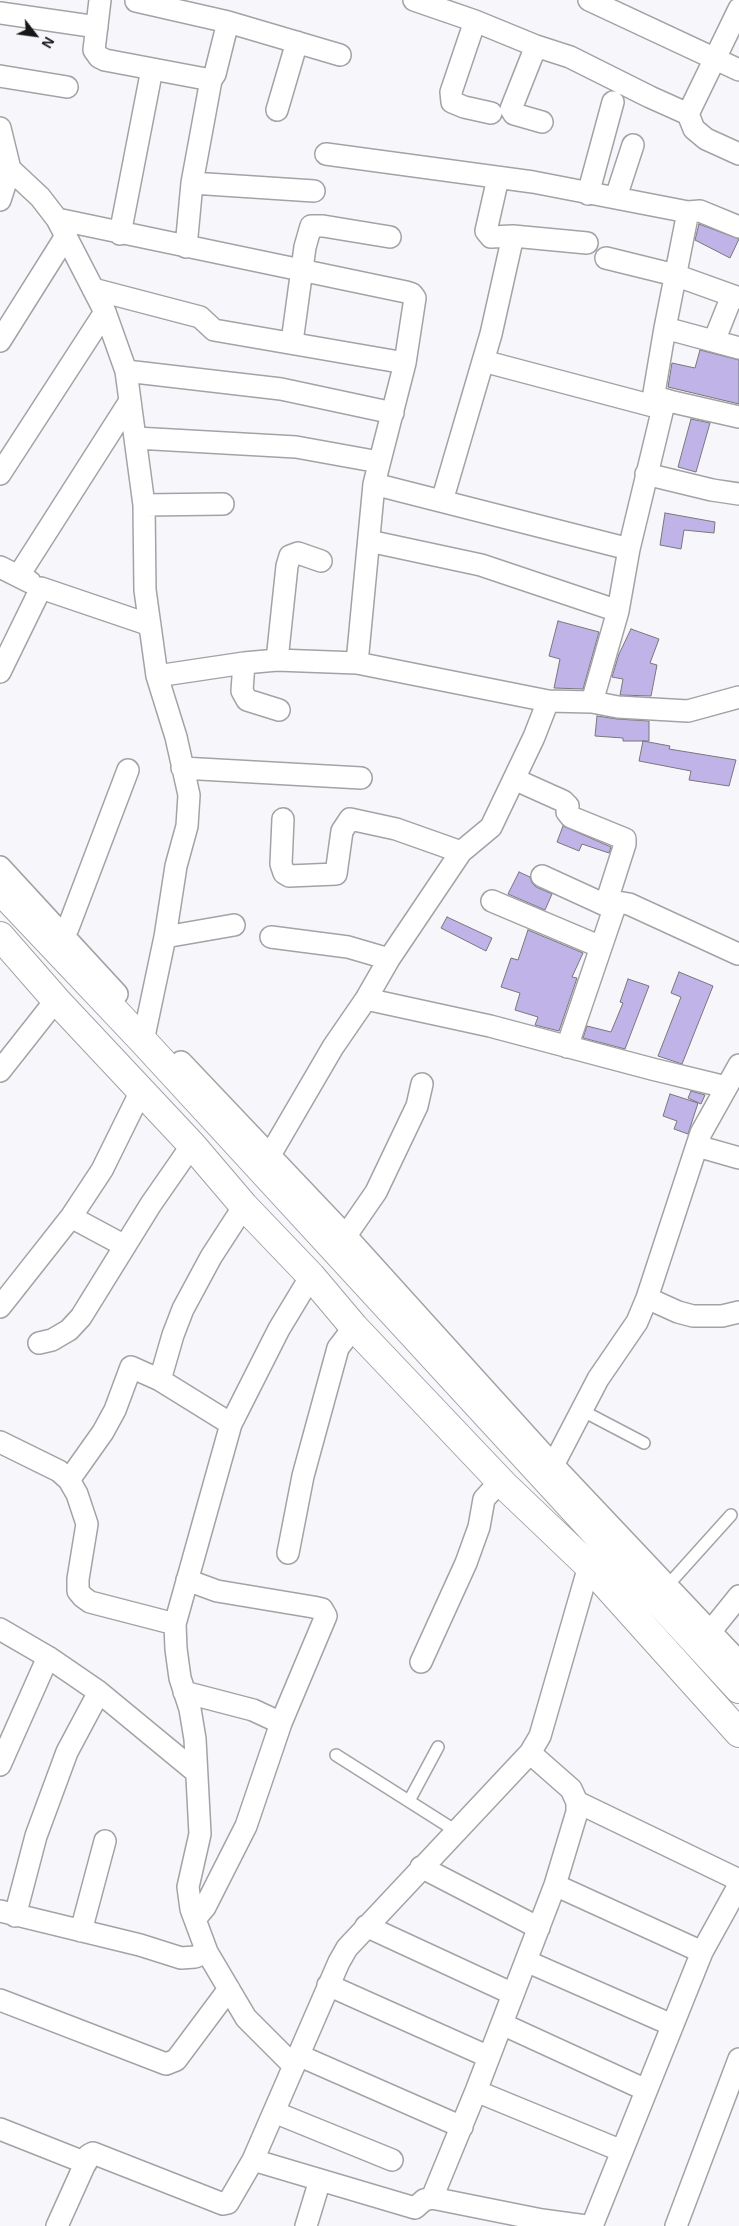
<!DOCTYPE html>
<html>
<head>
<meta charset="utf-8">
<style>
  body { margin:0 }
  #map { position:relative; width:739px; height:2226px; overflow:hidden; background:#f7f6fa; font-family:Helvetica,sans-serif }
  canvas { display:block }
  .north { position:absolute; left:10px; top:10px; width:50px; height:50px; -webkit-text-stroke:4px #f7f6fa; paint-order:stroke; rotate:120deg; font-size:14px; font-weight:700; line-height:20px; text-align:center; color:#171718 }
  .north::after { content:''; display:block; margin:auto; width:18px; height:22px; background:#171718; clip-path:polygon(50% 0,100% 100%,50% 72%,0 100%) }
</style>
</head>
<body>
<div id="map">
<canvas width="739" height="2226"></canvas>
<div class="north">N</div>
</div>
<script>
const context = document.querySelector('canvas').getContext('2d');
context.lineJoin = 'round';
function fillPath(path, color) {
  context.fillStyle = color;
  context.fill(path, 'evenodd');
}
function shape(rows) {
  const path = new Path2D();
  for (const r of rows) {
    path.moveTo(r[0], r[1]);
    for (let i = 2; i < r.length; i += 2) path.lineTo(r[i], r[i + 1]);
  }
  return path;
}
function trace(path, color, width, dash) {
  context.strokeStyle = color;
  context.lineWidth = width;
  context.lineCap = dash ? 'butt' : 'round';
  context.setLineDash(dash || []);
  context.stroke(path);
}
const building = shape([
  [699,224,739,239,730,258,695,240,699,224],
  [700,350,739,360,739,404,668,387,672,363,695,368,700,350],
  [691,419,710,423,696,472,678,467,691,419],
  [665,513,715,522,714,533,684,530,681,549,660,545,665,513],
  [558,621,599,632,583,689,554,688,560,659,549,656,558,621],
  [631,629,659,639,650,663,657,665,651,696,620,695,623,679,612,677,619,654,631,629],
  [597,716,617,719,649,721,649,741,623,741,623,738,595,736,597,716],
  [643,741,670,746,669,749,736,760,729,786,689,780,691,771,639,761,643,741],
  [563,826,611,847,609,853,582,844,579,851,557,842,563,826],
  [519,872,530,877,532,883,536,887,552,894,545,910,508,894,519,872],
  [447,917,492,938,486,951,441,928,447,917],
  [528,930,583,953,572,977,577,978,559,1031,535,1025,538,1017,515,1010,520,993,501,987,511,958,518,960,528,930],
  [679,972,713,986,682,1064,658,1056,681,997,671,993,679,972],
  [628,979,649,986,625,1049,583,1038,587,1026,611,1032,623,1003,620,1002,628,979],
  [691,1091,705,1095,701,1104,688,1098,691,1091],
  [670,1094,698,1103,688,1134,674,1129,677,1121,663,1116,670,1094]
]);
const service = shape([
  [581,1410,644,1443],
  [668,1585,731,1515],
  [336,1755,456,1831],
  [409,1801,438,1747]
]);
const minor = shape([
  [100,0,94,50,99,57,105,60,211,80,215,74,228,22,340,55],
  [414,0,475,21,536,46,570,57,650,97,688,114],
  [589,0,739,70],
  [136,1,228,22],
  [739,9,688,114,694,129,706,139,739,154],
  [0,13,97,27],
  [475,21,451,92,452,102,464,107,491,113],
  [536,46,511,109,514,114,542,122],
  [0,76,67,87],
  [277,110,297,42],
  [0,128,10,169,0,200],
  [326,154,533,182,688,212,700,211,739,227],
  [10,169,40,197,57,219,105,312,126,371,144,505,145,590,157,676,176,737,189,795,187,826,176,866,165,937,143,1041],
  [498,178,486,231,491,237,513,236,587,243],
  [192,183,314,191],
  [588,194,613,102],
  [616,197,633,145],
  [688,212,665,328,654,393,656,397,673,402,739,417],
  [57,219,406,292,412,294,415,298,405,363,374,484,357,663],
  [120,234,152,69],
  [186,247,192,183,211,80],
  [606,258,675,275,739,298],
  [93,289,200,317,214,330,405,363],
  [665,328,739,348],
  [0,341,66,236],
  [714,341,732,296],
  [292,342,305,247,311,226,323,226,390,237],
  [483,361,657,407,662,412,629,549,618,611,592,702],
  [126,371,281,389,393,413],
  [136,438,296,447,379,462],
  [0,474,105,312],
  [646,474,712,490,739,494],
  [374,484,629,549],
  [442,501,491,334,513,236],
  [144,505,223,504],
  [369,541,481,565,618,611],
  [0,567,30,582],
  [19,575,130,401],
  [277,660,287,566,290,556,298,553,321,561],
  [244,663,242,691,247,700,279,710],
  [0,672,41,588,150,625],
  [157,676,244,663,277,660,357,663,548,701,592,702,618,707,688,711,739,697],
  [182,768,361,778],
  [514,779,563,801,568,806,567,812,571,817,625,839,625,844,609,894,614,909,567,1047],
  [283,819,281,864,284,873,289,876,336,874,342,831,350,819,396,829,461,852],
  [0,867,117,994],
  [542,876,614,909],
  [492,901,601,947],
  [611,901,629,904,738,954],
  [165,937,234,925],
  [271,937,348,947,389,959],
  [52,944,68,928,128,770],
  [366,999,490,1026,652,1069,726,1087],
  [181,1062,346,1236,553,1465,739,1662],
  [0,1071,56,1000],
  [697,1146,739,1158],
  [263,1167,333,1047,366,999,389,959,461,852,491,827,534,737,548,701],
  [71,1217,125,1246],
  [338,1247,376,1192,417,1106,422,1084],
  [647,1298,678,1312,693,1316,722,1316,739,1312],
  [0,1307,71,1217,102,1170,141,1091],
  [39,1343,52,1340,69,1330,81,1317,151,1204,192,1145],
  [160,1380,173,1335,183,1309,211,1257,244,1206],
  [0,1442,59,1471,69,1480,77,1494,87,1524,78,1579,78,1591,83,1597,90,1602,175,1624],
  [547,1477,598,1379,637,1322,647,1298,701,1133,739,1065],
  [69,1480,103,1432,115,1410,131,1367,160,1380,231,1424],
  [288,1553,303,1476,338,1348,354,1327],
  [187,1580,217,1591,313,1607,322,1609,326,1616,281,1723,246,1826,205,1907,195,1919],
  [0,1629,48,1657,99,1692,67,1752,36,1836,15,1916],
  [702,1642,739,1596],
  [421,1662,466,1563,479,1527,484,1499,495,1487,504,1485],
  [99,1692,196,1772],
  [184,1692,253,1710,281,1723],
  [0,1765,48,1657],
  [577,1802,739,1880],
  [421,1867,539,1928],
  [555,1885,702,1952],
  [0,1911,140,1945,181,1958,195,1957,207,1952],
  [366,1926,513,1994],
  [81,1931,105,1841],
  [526,1961,672,2025],
  [328,1985,489,2057],
  [0,2000,166,2064,176,2060,229,1989],
  [502,2024,646,2090],
  [298,2055,462,2127],
  [294,2066,246,2018,207,1952,191,1909,188,1887,200,1834,195,1739,190,1709,180,1678,176,1649,175,1624,231,1424,279,1329,311,1276],
  [476,2091,622,2151],
  [274,2112,392,2160],
  [0,2129,86,2163],
  [253,2160,415,2208,424,2200,432,2198,542,2220,586,2226],
  [432,2198,476,2091,555,1885,577,1812,577,1802,571,1789,530,1753],
  [57,2226,89,2155,93,2153,223,2204,228,2203,253,2160,339,1962,347,1948,530,1753,540,1736,589,1566],
  [306,2226,320,2180],
  [592,2226,702,1952,739,1885],
  [676,2226,739,2059]
]);
const secondary = shape([
  [0,890,143,1041,739,1689],
  [0,936,56,1000,192,1145,244,1206,311,1276,354,1327,504,1485,589,1566,739,1733]
]);
fillPath(building, '#c0b3e8');
trace(building, '#78777b', 1);
trace(service, '#a3a3a6', 14);
trace(minor, '#a3a3a6', 24);
trace(secondary, '#a3a3a6', 30);
trace(service, '#fff', 11);
trace(minor, '#fff', 21);
trace(secondary, '#fff', 28);
</script>
</body>
</html>
